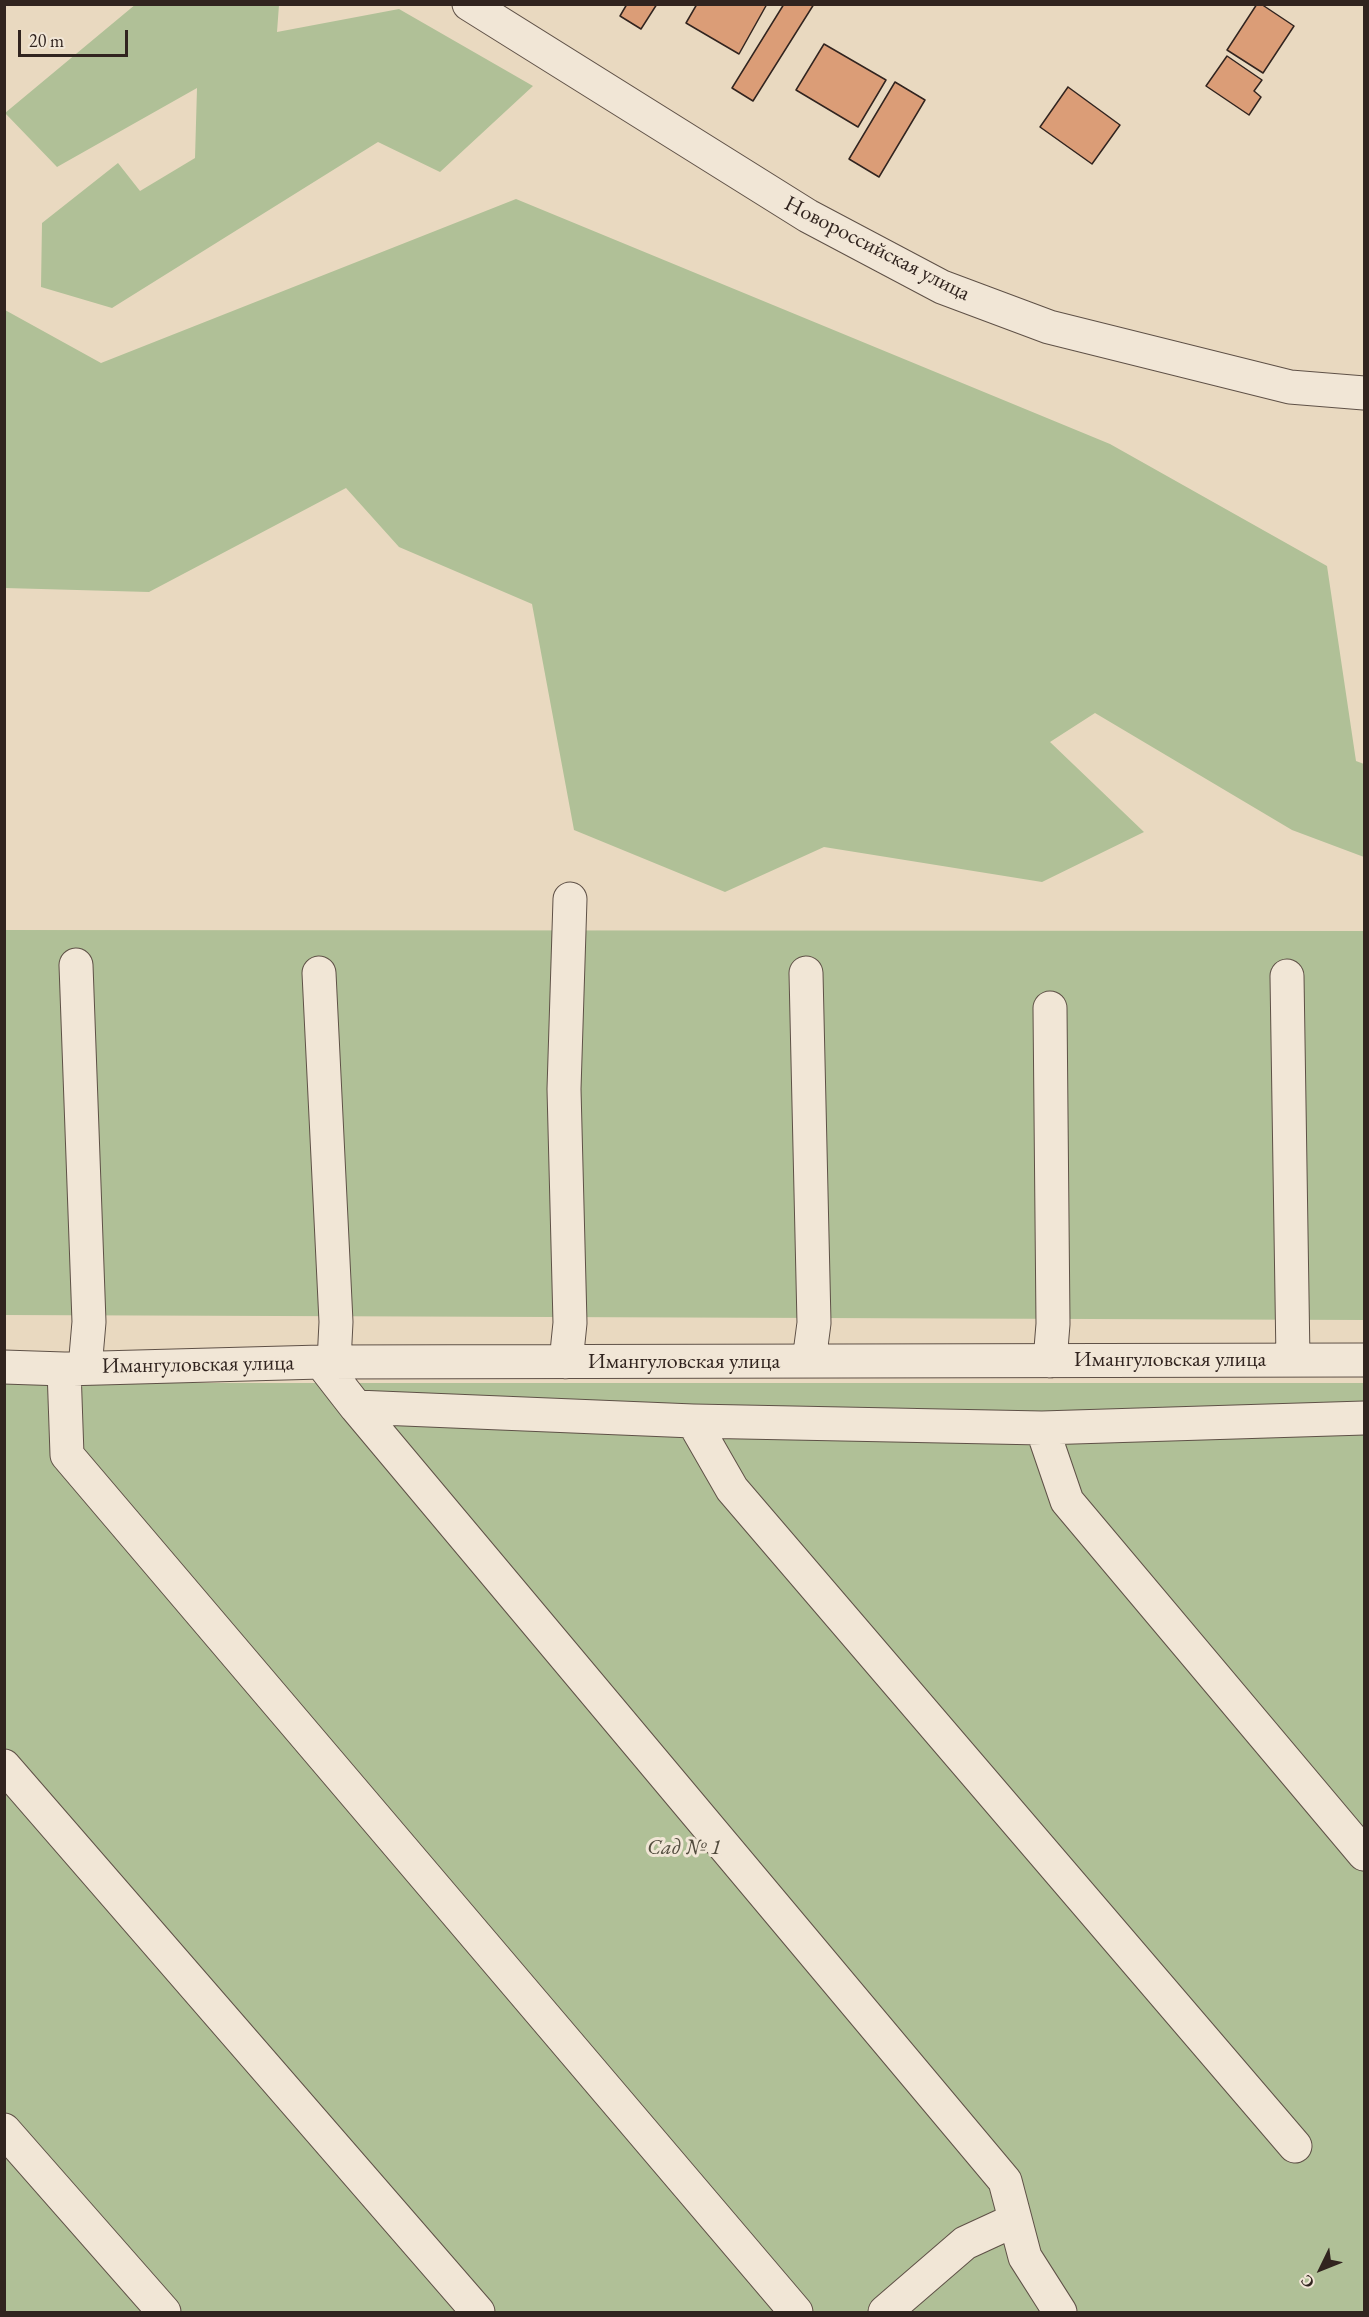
<!DOCTYPE html>
<html>
<head>
<meta charset="utf-8">
<style>
  body { margin:0 }
  #map { position:relative; width:1369px; height:2317px; overflow:hidden; background:#e9d9c0; font-family:"EB Garamond",serif }
  canvas { display:block }
  .frame { position:absolute; inset:0; border:6px solid #31241f; pointer-events:none }
  .north { position:absolute; left:1291px; top:2239px; width:60px; height:60px; -webkit-text-stroke:4px #f1e6d6; paint-order:stroke; rotate:227deg; font-size:16px; font-weight:700; line-height:24px; text-align:center; color:#31241f }
  .north::after { content:''; display:block; margin:auto; width:21px; height:27px; background:#31241f; clip-path:polygon(50% 0,100% 100%,50% 72%,0 100%) }
  .scale { position:absolute; left:18px; top:30px; width:110px; height:27px; box-sizing:border-box; border:3px solid #31241f; border-top:0; padding-left:8px; font-size:18px; line-height:21px; white-space:nowrap; color:#31241f; -webkit-text-stroke:4px #f1e6d6; paint-order:stroke }
</style>
</head>
<body>
<div id="map">
<canvas width="1369" height="2317"></canvas>
<div class="frame"></div>
<div class="north">С</div>
<div class="scale">20 m</div>
</div>
<script>
const context = document.querySelector('canvas').getContext('2d');
context.lineJoin = 'round';
function fillPath(path, color) {
  context.fillStyle = color;
  context.fill(path, 'evenodd');
}
function shape(rows) {
  const path = new Path2D();
  for (const r of rows) {
    path.moveTo(r[0], r[1]);
    for (let i = 2; i < r.length; i += 2) path.lineTo(r[i], r[i + 1]);
  }
  return path;
}
function trace(path, color, width, dash) {
  context.strokeStyle = color;
  context.lineWidth = width;
  context.lineCap = dash ? 'butt' : 'round';
  context.setLineDash(dash || []);
  context.stroke(path);
}
function drawText(font, color, halo, rows, align = 'center') {
  context.font = font + ' "EB Garamond",serif';
  context.lineWidth = 6;
  context.setLineDash([]);
  context.textBaseline = 'middle';
  context.strokeStyle = halo;
  context.fillStyle = color;
  for (const [text, x, y, turn = 0] of rows) {
    context.save();
    context.translate(x, y);
    context.rotate((+turn || 0) * Math.PI / 180);
    context.textAlign = isNaN(turn) ? turn : align;
    if (halo) context.strokeText(text, 0, 0);
    context.fillText(text, 0, 0);
    context.restore();
  }
}
const green = shape([
  [136,4,279,5,277,32,399,9,533,86,440,172,378,142,112,308,41,287,42,223,118,163,140,191,195,158,197,88,57,167,5,113],
  [516,199,1110,444,1327,566,1356,761,1364,764,1364,857,1292,830,1095,713,1050,742,1144,832,1042,882,824,847,725,892,574,830,532,604,399,547,346,488,149,592,5,588,5,310,101,363],
  [4,930,1364,931,1364,1320,5,1315],
  [4,1383,1364,1383,1364,2312,5,2312]
]);
const building = shape([
  [627,4,657,4,641,29,620,16,627,4],
  [697,4,767,4,739,54,686,23,697,4],
  [784,4,814,4,753,101,732,88,784,4],
  [1257,4,1261,4,1294,26,1263,73,1227,50,1257,4],
  [824,44,886,80,858,127,796,90,824,44],
  [1227,56,1262,80,1254,91,1261,97,1249,115,1206,86,1227,56],
  [895,82,925,100,879,177,849,159,895,82],
  [1068,87,1120,125,1092,164,1040,127,1068,87]
]);
const minor = shape([
  [469,4,808,216,942,287,1049,327,1290,387,1364,393],
  [76,965,89,1322,85,1368],
  [319,973,336,1322,334,1362],
  [806,973,814,1323,809,1361],
  [1287,976,1293,1360],
  [1050,1361,1053,1324,1050,1008],
  [321,1362,356,1407,693,1421,1042,1428,1364,1418],
  [566,1362,570,1323,564,1089,570,899],
  [4,1367,64,1369,321,1362,1364,1360],
  [64,1369,67,1455,796,2312],
  [356,1407,1005,2181,1025,2257,1060,2312],
  [693,1421,732,1489,1295,2146],
  [1042,1428,1067,1501,1364,1854],
  [4,1766,478,2312],
  [4,2130,164,2312],
  [885,2312,965,2243,1015,2220]
]);
const streetNames = [
  ["Новороссийская улица",877,249,27],
  ["Имангуловская улица",1170,1360],
  ["Имангуловская улица",684,1362],
  ["Имангуловская улица",198,1365,-1]
];
const parkNames = [
  ["Сад № 1",684,1848]
];
fillPath(green, '#b0c097');
fillPath(building, '#db9d77');
trace(building, '#31241f', 1.5);
trace(minor, '#5f5147', 35);
trace(minor, '#f1e6d6', 33);
drawText('22px', '#31241f', '#f1e6d6', streetNames);
drawText('italic 22px', '#514b3d', '#f1e6d6', parkNames);
</script>
</body>
</html>
